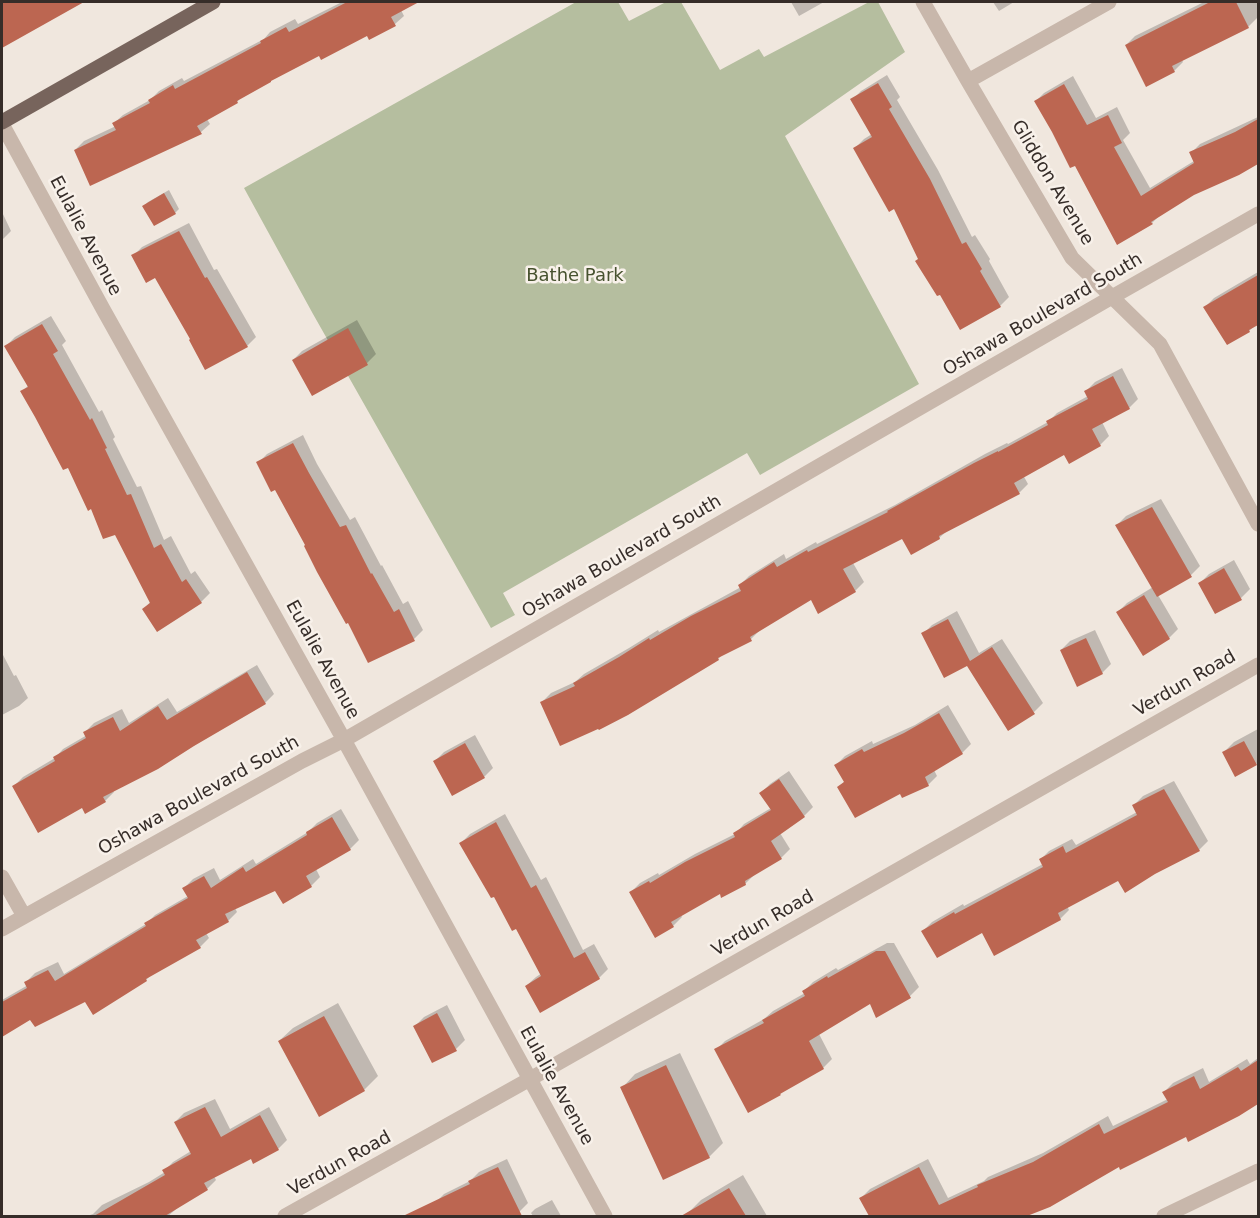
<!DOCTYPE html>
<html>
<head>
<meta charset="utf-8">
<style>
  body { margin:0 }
  #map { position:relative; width:1260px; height:1218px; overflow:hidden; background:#f0e7de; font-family:"DejaVu Sans",sans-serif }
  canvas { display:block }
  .frame { position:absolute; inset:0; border:3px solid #362d29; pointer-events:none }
</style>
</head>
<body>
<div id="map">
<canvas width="1260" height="1218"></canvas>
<div class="frame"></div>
</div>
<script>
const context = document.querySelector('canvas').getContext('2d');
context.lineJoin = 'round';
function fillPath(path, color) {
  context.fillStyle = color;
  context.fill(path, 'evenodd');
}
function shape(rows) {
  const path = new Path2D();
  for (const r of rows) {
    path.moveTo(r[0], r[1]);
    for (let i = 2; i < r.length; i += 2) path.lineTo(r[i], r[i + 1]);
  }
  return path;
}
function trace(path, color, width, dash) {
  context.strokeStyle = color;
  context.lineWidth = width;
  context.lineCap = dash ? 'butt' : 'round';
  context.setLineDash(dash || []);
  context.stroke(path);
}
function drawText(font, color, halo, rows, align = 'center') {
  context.font = font + ' "DejaVu Sans",sans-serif';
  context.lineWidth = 5;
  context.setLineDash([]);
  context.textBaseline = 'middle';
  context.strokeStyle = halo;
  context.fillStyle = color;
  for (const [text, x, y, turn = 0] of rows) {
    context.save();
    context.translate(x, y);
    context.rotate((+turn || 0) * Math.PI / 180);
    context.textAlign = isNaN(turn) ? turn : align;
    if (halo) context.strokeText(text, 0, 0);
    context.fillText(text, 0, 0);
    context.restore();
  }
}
const green = shape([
  [576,2,618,2,629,21,666,2,681,2,720,70,759,49,764,57,869,2,878,2,905,52,785,136,919,384,760,475,747,453,503,593,515,615,491,628,313,314,244,188]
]);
const shadow = shape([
  [2,2,80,2,7,44,2,35],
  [342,2,416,2,401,10,404,16,395,24,370,38,368,34,319,54,242,96,237,102,207,119,210,124,201,132,75,150,84,141,116,126,114,123,123,115,150,100,159,91,182,78,184,81,264,39,270,32,295,19,298,24],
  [791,2,824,2,799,16],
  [993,2,1014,2,999,11],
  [1204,2,1258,2,1258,17,1248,27,1182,60,1183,62,1174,71,1126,45,1135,36],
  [887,75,900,97,897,100,938,170,972,237,975,235,990,259,989,261,1009,297,1000,306,920,258,894,207,855,148,864,139,872,134,852,100,861,91],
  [1073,76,1096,118,1117,107,1130,133,1123,140,1150,188,1194,161,1191,153,1200,144,1258,117,1258,163,1238,173,1193,194,1161,214,1152,223,1075,164,1036,101,1044,93],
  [169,190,179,209,175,213,144,206,148,202],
  [2,212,11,231,2,240],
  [189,223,214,270,217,269,256,337,247,346,192,339,155,276,133,256,142,247],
  [1258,272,1258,323,1249,331,1205,307,1214,298],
  [51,316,66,341,62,345,99,412,102,410,115,437,113,439,137,487,141,486,164,540,171,536,191,574,195,571,210,593,201,602,144,609,151,601,116,533,92,507,68,466,22,391,29,385,6,346,15,337],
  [357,320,376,354,367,363,313,394,293,360,302,351],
  [1122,368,1138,399,1129,408,1102,422,1109,436,1100,445,1065,452,1023,475,1028,484,1019,493,947,531,939,538,903,537,853,563,864,582,855,591,811,598,760,630,751,639,723,654,718,659,542,702,551,693,575,682,584,674,629,648,658,630,659,632,741,587,740,585,749,576,784,554,786,559,816,542,817,544,895,505,985,454,1007,443,1008,444,1048,422,1057,413,1088,396,1086,391,1095,382],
  [303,435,317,464,350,520,355,517,381,566,382,565,403,604,408,601,423,630,414,639,307,545,275,488,258,463,267,454],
  [1161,499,1200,566,1191,575,1158,595,1178,629,1169,638,1118,612,1127,603,1153,587,1117,525,1126,516],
  [1234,560,1250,589,1241,598,1200,583,1209,574],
  [957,611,979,653,1002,639,1043,703,1034,712,967,664,923,634,932,625],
  [1095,630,1111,664,1102,673,1061,650,1070,641],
  [2,653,14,676,16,675,28,698,19,706,2,715],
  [257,665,274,694,265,703,113,790,114,792,105,801,86,812,82,806,14,786,23,777,55,758,63,749,87,735,85,732,94,723,122,709,129,723,168,698,177,712],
  [948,705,971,744,962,753,934,770,937,776,928,785,901,792,839,787,845,781,836,765,845,756,872,741,873,744,915,725],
  [1258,729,1258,763,1235,775,1224,752,1234,742],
  [475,735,493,768,484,777,435,761,444,752],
  [789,771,813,807,804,816,780,833,790,849,781,858,755,874,746,883,720,892,681,915,682,917,673,926,631,892,640,883,658,873,659,875,695,854,735,834,744,824,771,808,761,793,770,784],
  [1174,781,1208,841,1199,850,1154,872,1119,879,1067,906,1069,910,1060,919,982,930,923,931,932,922,963,904,964,906,1043,864,1040,860,1049,851,1072,839,1076,845,1137,812,1134,805,1143,796],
  [341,809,359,840,350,849,316,869,320,877,311,886,284,902,276,889,235,908,237,912,228,921,206,933,209,938,200,947,154,972,146,980,31,1018,2,1035,2,1000,28,985,26,982,35,973,58,962,64,974,146,924,155,915,188,896,184,888,193,879,214,868,220,880,253,859,256,864,308,832,317,823],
  [505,814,541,880,546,877,583,950,594,944,608,969,599,978,526,986,536,977,542,973,517,927,461,843,470,834],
  [887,943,894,943,919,987,910,996,871,1002,819,1034,832,1059,823,1068,786,1089,780,1094,716,1050,725,1041,764,1019,773,1011,805,993,804,991,813,982,836,968,838,970],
  [338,1003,378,1076,364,1090,279,1041,293,1028],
  [447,1005,465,1040,456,1049,415,1026,424,1017],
  [680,1053,723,1143,709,1157,622,1088,635,1074],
  [1258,1058,1258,1102,1238,1115,1186,1135,1120,1165,1049,1205,1023,1216,871,1216,861,1198,870,1189,928,1159,948,1198,984,1181,988,1177,1043,1153,1108,1116,1113,1126,1168,1099,1164,1092,1173,1083,1203,1068,1209,1082,1247,1059,1250,1064],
  [215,1099,230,1129,269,1107,287,1140,278,1149,251,1157,214,1176,216,1180,207,1189,181,1205,168,1216,87,1216,93,1214,102,1205,149,1182,165,1172,164,1171,173,1162,191,1151,175,1122,184,1113],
  [507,1159,528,1203,519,1212,509,1216,432,1216,440,1213,435,1203,444,1194,470,1181,479,1172],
  [743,1175,767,1216,688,1216,687,1214,701,1200],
  [552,1200,561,1216,533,1216,531,1213,535,1209]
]);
const building = shape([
  [2,2,84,2,2,48],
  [347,2,419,2,391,17,396,26,369,40,367,36,321,60,319,56,271,81,271,82,237,101,238,103,197,126,202,134,90,186,74,150,116,130,112,123,150,103,148,100,173,85,175,89,261,43,260,41,286,27,289,32],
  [1210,2,1236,2,1249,28,1172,66,1175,72,1146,87,1125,45],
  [878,83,892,107,889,109,930,179,962,244,966,242,982,269,980,271,1001,307,960,330,940,295,937,296,915,261,918,259,894,209,889,212,853,148,872,137,850,99],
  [1064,84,1087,125,1108,115,1122,143,1114,147,1141,196,1194,163,1189,152,1235,132,1258,119,1258,164,1239,175,1194,195,1151,222,1153,224,1117,245,1075,166,1070,168,1052,132,1034,101],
  [164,193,176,214,154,226,142,206],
  [179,231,205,278,207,277,248,347,205,370,189,340,190,339,155,278,146,283,131,255],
  [1258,275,1258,325,1249,330,1250,332,1227,345,1203,307],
  [42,324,58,351,53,354,90,420,92,418,107,448,105,449,127,495,131,494,154,548,161,544,182,582,186,579,202,603,157,632,142,609,150,603,115,535,103,539,91,509,88,511,68,468,63,470,35,417,20,391,28,387,4,346],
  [348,328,368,365,312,396,292,360],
  [1113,376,1130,409,1092,429,1101,446,1069,464,1064,455,1014,483,1020,494,939,536,940,539,911,555,902,539,843,569,856,592,818,614,811,600,750,637,752,641,718,658,719,660,628,715,599,730,598,729,560,746,540,702,575,686,573,683,619,657,649,638,650,640,691,616,741,591,738,585,774,562,777,567,807,550,808,552,888,512,887,511,974,463,998,451,998,452,1048,425,1046,421,1088,399,1084,391],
  [293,443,309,473,340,527,346,525,371,574,372,573,394,612,399,609,415,641,368,663,348,623,346,624,317,572,304,546,305,545,275,490,271,492,256,462],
  [1152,507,1192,577,1157,597,1115,525],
  [1224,568,1242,600,1215,614,1198,583],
  [1144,595,1170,639,1143,656,1116,612],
  [948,619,970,661,992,647,1035,714,1008,731,967,666,944,678,921,633],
  [1086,638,1103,674,1077,687,1060,650],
  [247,672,266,704,194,746,158,769,103,797,106,802,85,814,82,808,38,833,12,786,55,761,53,757,86,738,83,732,113,717,120,731,158,706,167,720],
  [939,713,963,754,925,777,929,786,902,798,900,794,855,818,837,787,844,782,834,765,862,749,864,752,904,733],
  [1244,741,1257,765,1235,777,1222,752],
  [465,743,485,778,452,796,433,761],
  [779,779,805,817,771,841,782,859,745,881,746,885,721,898,720,894,671,922,674,927,655,938,629,892,649,881,650,883,685,862,735,837,733,833,771,810,759,793],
  [1164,789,1200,851,1155,874,1125,893,1118,881,1058,913,1061,920,994,956,982,933,937,958,921,931,954,912,955,914,1043,867,1039,859,1063,846,1066,853,1137,815,1132,805],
  [332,817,351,850,306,876,312,887,283,904,275,891,225,914,229,922,196,940,201,948,146,979,147,981,93,1015,85,1002,35,1027,30,1020,2,1037,2,1002,27,988,24,982,48,970,55,981,146,926,144,923,188,898,182,888,204,876,211,888,243,867,246,872,307,835,306,832],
  [496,822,531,888,536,885,574,958,585,952,600,979,540,1013,525,986,541,976,516,929,512,931,494,897,491,898,459,843],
  [876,951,885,951,911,998,876,1018,870,1004,809,1041,824,1069,780,1094,781,1095,748,1113,714,1049,764,1023,762,1020,805,996,802,991,827,976,828,978],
  [437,1013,457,1051,432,1063,413,1026],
  [324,1016,365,1091,319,1117,278,1041],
  [1258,1060,1258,1104,1239,1116,1188,1142,1186,1137,1120,1170,1119,1167,1050,1207,1027,1216,869,1216,859,1198,919,1167,939,1205,978,1187,977,1185,1033,1162,1099,1124,1104,1134,1168,1102,1162,1092,1194,1076,1200,1089,1238,1067,1241,1071],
  [666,1065,710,1158,663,1180,620,1087],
  [205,1107,221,1137,260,1115,279,1150,253,1164,251,1159,204,1183,208,1190,165,1216,94,1216,165,1175,162,1170,191,1154,174,1122],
  [498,1167,522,1216,403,1216,470,1184,468,1181],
  [729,1188,746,1216,681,1216]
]);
const minor = shape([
  [923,2,968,81,1072,258,1160,344,1258,524],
  [968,81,1109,2],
  [2,124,103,309,344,740,605,1216],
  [2,877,24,916],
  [2,929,302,761,344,740,1112,297,1258,214],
  [285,1216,530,1079,1258,665],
  [1164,1216,1258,1171]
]);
const major = shape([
  [2,122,213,2]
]);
const streetNames = [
  ["Gliddon Avenue",1052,183,59],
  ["Eulalie Avenue",85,236,62],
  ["Oshawa Boulevard South",1043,315,-30],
  ["Oshawa Boulevard South",622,557,-30],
  ["Eulalie Avenue",322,660,61],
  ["Verdun Road",1185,684,-30],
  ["Oshawa Boulevard South",199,796,-29],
  ["Verdun Road",763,924,-30],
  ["Eulalie Avenue",556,1086,61],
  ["Verdun Road",340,1164,-29]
];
const parkNames = [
  ["Bathe Park",575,276]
];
fillPath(green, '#b5be9f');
fillPath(shadow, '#0003');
fillPath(building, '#bc6651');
trace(minor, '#c8b7ab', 15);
trace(major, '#77645c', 15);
drawText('18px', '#362d29', '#f8f1ea', streetNames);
drawText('18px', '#47522f', '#f8f1ea', parkNames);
</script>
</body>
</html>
